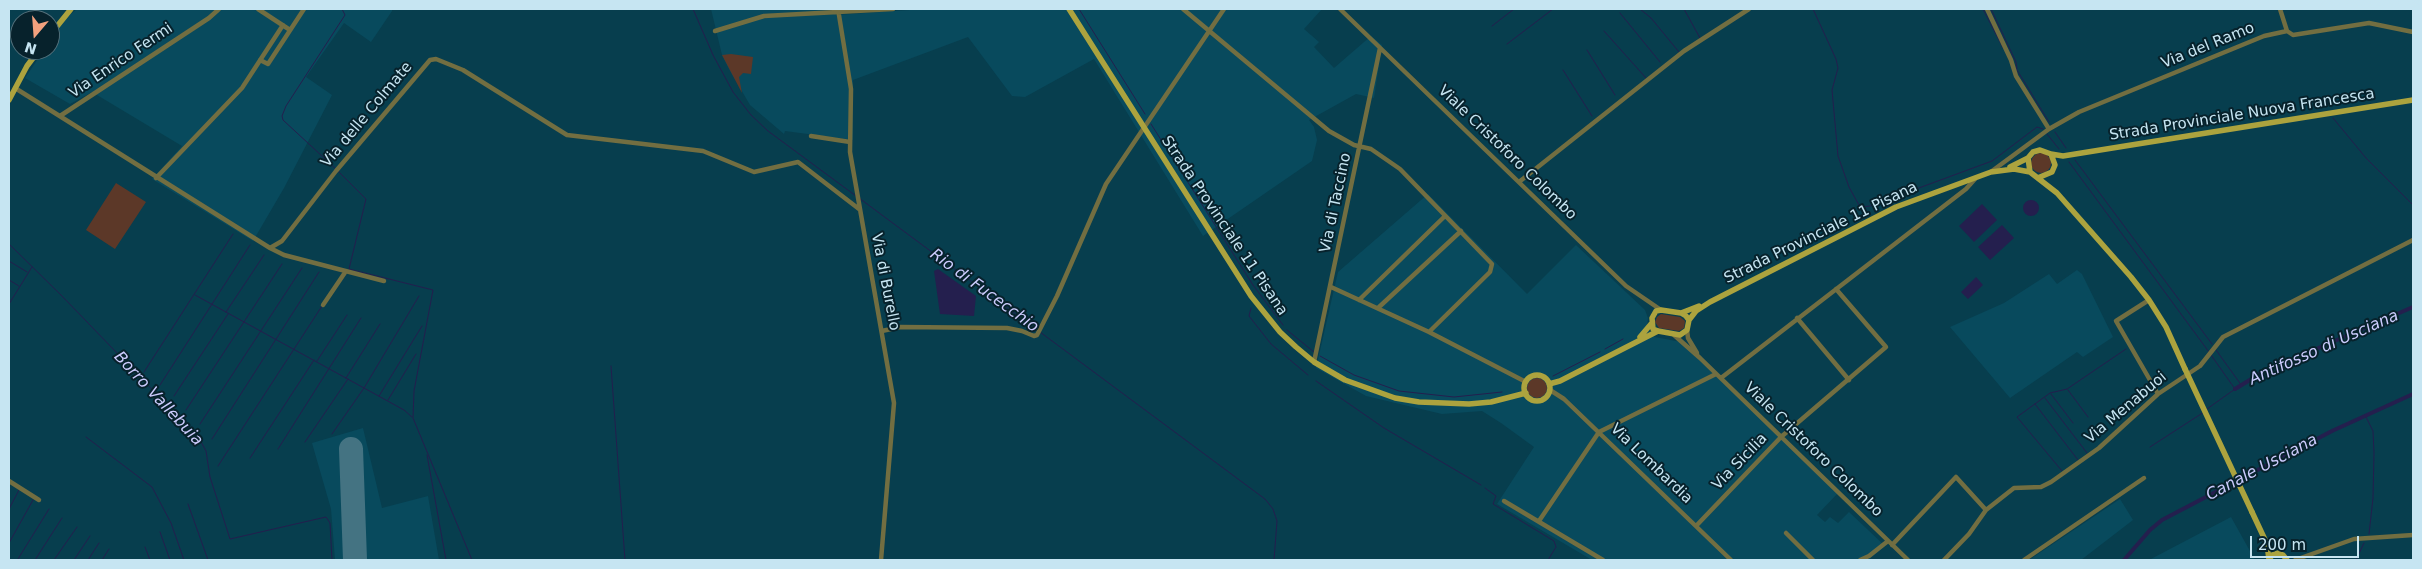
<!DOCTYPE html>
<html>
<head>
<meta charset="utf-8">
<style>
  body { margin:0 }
  #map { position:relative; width:2422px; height:569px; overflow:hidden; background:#073e4e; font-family:"DejaVu Sans",sans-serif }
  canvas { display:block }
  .frame { position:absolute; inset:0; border:10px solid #c6e5f2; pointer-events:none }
  .north { position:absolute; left:10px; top:10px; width:50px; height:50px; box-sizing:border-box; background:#07222c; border:1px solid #53707b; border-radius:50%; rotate:198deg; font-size:14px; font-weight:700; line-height:20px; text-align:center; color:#c6e5f2 }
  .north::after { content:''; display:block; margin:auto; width:18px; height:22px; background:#f2a17e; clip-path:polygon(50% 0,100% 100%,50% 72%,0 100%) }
  .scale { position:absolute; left:2250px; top:536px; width:109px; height:22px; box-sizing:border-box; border:2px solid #c6e5f2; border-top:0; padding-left:6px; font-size:15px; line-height:18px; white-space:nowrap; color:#c6e5f2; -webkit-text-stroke:4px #07222c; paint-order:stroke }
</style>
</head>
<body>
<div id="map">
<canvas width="2422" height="569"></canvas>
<div class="frame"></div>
<div class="north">N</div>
<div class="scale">200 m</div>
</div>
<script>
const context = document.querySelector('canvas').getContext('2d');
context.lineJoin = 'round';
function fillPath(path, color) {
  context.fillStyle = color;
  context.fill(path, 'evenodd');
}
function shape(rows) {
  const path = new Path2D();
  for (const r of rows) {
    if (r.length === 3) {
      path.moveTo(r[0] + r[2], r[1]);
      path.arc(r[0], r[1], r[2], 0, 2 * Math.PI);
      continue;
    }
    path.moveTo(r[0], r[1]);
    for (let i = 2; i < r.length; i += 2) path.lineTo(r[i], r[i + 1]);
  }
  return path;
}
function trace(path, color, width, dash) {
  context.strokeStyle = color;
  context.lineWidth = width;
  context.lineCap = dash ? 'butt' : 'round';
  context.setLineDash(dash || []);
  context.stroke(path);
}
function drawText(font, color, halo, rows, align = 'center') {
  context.font = font + ' "DejaVu Sans",sans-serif';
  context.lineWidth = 4;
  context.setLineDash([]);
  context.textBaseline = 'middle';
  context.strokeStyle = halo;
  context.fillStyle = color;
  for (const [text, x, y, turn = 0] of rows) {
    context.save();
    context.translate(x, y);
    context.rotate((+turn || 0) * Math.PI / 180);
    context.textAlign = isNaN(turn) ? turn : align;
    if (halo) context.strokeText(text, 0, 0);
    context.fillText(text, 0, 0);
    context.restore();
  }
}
const built = shape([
  [77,9,392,9,392,11,371,42,344,23,306,77,332,95,284,188,253,241,152,179,182,146,92,92,70,104,25,78,44,50,50,50,50,41,66,18],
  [711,9,835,9,836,15,924,9,1322,9,1304,29,1319,42,1314,47,1334,68,1371,36,1382,45,1374,98,1356,94,1309,120,1314,127,1317,140,1312,161,1203,236,1094,59,1025,97,1012,96,968,37,853,80,853,140,785,131,784,134,750,105,729,69,722,55],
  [1428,194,1527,294,1576,245,1645,310,1648,318,1647,327,1655,337,1681,342,1838,493,1817,515,1825,522,1830,517,1838,523,1849,512,1885,546,1868,560,1592,560,1497,504,1534,447,1501,423,1482,411,1442,414,1366,396,1316,368,1338,272],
  [2077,270,2082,274,2113,337,2083,357,2077,352,2010,398,1950,327,2004,303,2049,274,2057,284],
  [363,428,382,508,428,496,439,560,335,560,331,509,312,443],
  [2120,499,2133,520,2081,560,2029,560],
  [2231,517,2255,560,2149,560]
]);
const green = shape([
  [731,54,753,57,751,74,743,73,739,77,742,93,722,55],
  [2041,163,10],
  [116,183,146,202,115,249,86,230],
  [1661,314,1680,317,1685,321,1684,328,1679,331,1659,328,1655,322,1657,317],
  [1537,388,10]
]);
const water = shape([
  [2031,208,8],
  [1982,204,1997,220,1974,242,1959,226],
  [2002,225,2014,238,1990,260,1978,247],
  [938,269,976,296,974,316,940,314,934,271],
  [1976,277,1983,285,1968,299,1961,292]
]);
const stream = shape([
  [693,9,713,55,733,92,751,115,768,131,856,196],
  [1079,9,1145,114],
  [1478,9,1479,9],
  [1640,9,1651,18,1679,52],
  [1684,9,1700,38],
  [1813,9,1836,59,1838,68,1832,90,1838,156,1849,187,1860,207,1870,206,1992,161,2037,127,2043,129],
  [1983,9,2003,48],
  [1991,9,2016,62,2017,70,2049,122],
  [1620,13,1660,62],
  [1492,26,1514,9],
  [1604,31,1646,78],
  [1507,44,1553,9],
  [1587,50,1615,95],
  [1563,70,1592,116],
  [2333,118,2366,158,2413,205],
  [1151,124,1253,285,1283,325],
  [2055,132,2066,148],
  [2047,134,2059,149],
  [2075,160,2212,344],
  [2069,162,2209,352],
  [336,169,283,120,282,116,286,106,345,15,342,9],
  [338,171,366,199,349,269,433,290,414,391,413,418,472,560],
  [859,198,1037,330],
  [9,244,61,295,199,438,206,451,210,477,230,539,326,517,330,523,332,560],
  [9,261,27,272],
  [9,280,19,286],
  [195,295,404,410,412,417],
  [9,298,10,299],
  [9,304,32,267],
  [1251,308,1249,316,1271,344,1308,375],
  [226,312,264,255],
  [1287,330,1314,352],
  [1040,332,1265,499,1273,509,1277,521,1274,560],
  [1605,349,1623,339],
  [2216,350,2242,386],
  [1320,356,1354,375,1399,391,1454,397,1502,392],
  [317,361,347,315],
  [611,366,625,560],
  [144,372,233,234],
  [1553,376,1600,352],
  [346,378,380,324],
  [1316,381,1384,428,1481,485],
  [160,385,250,245],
  [2068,390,2088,417],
  [2051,394,2073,423],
  [174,396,228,314],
  [379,396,422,326],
  [2045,398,2087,453],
  [388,400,416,354],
  [2035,404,2078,460],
  [2207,409,2235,389,2211,355],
  [186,410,282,264],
  [2365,415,2373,431,2374,453,2373,498,2369,534],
  [200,424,302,268],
  [332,434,364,388,419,296],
  [86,437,152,487,171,523,184,560],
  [212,439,319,272],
  [305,442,348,379],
  [2150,447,2204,412],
  [278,449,361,318],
  [427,455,446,560],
  [250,458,314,360],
  [218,466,322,306],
  [2062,471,2017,417,2050,393,2067,389,2126,349],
  [1485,488,1496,496,1493,504,1554,541,1556,547,1548,560],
  [188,504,208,560],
  [9,509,19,490],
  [160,532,170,560],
  [9,543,33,500],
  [145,547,150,560],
  [18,559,49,509],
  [35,560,62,518],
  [54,560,77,527],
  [74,560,90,536],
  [88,560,99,543],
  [102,560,109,549],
  [2356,560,2364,543]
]);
const canal = shape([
  [2235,389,2263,372,2413,307],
  [2124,560,2150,530,2162,520,2332,431,2413,394]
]);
const runway = shape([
  [351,449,355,560]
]);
const minor = shape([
  [258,9,290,30],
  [838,9,851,89,850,152,894,403,881,560],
  [1183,9,1329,131,1354,145,1371,149,1400,169,1492,264,1490,272,1429,332],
  [1340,9,1626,286,1661,310],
  [1987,9,2011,60,2016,76,2049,129],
  [2280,9,2287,31],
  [715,31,764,16,893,9],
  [260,60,268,64,304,9],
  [15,88,270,248,282,241,336,171,430,60,436,59,463,70,567,135,703,151,754,172,798,162,859,209],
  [60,116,209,18,219,9],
  [811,136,850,142],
  [1992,171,2049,129,2079,112,2264,36,2287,31,2293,35,2369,23,2413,32],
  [156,178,242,88,283,25],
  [1519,182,1684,51,1749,9],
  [270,248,284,255,384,281],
  [1331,287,1429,332,1526,382],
  [1359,300,1445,216],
  [2149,300,2116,321,2158,394],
  [323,305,346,271],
  [1378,308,1461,231],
  [1797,318,1849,380],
  [1687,330,1688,338,1697,353],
  [882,331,900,327,1007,328,1022,331,1034,336,1037,335,1057,296,1106,184,1224,9],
  [1674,335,1700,358,1908,560],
  [1314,362,1380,48],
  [1721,378,1966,189,1975,179],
  [1550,390,1564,399,1731,560],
  [9,481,39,500],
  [1504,501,1603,560],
  [1539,521,1599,432,1716,374],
  [1696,526,1781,437,1886,347,1836,289],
  [1786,533,1813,560],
  [1892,545,1956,477,1986,510],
  [1860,560,1869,556,1888,541],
  [1944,560,1969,534,1986,510,2014,488,2041,487,2051,482,2099,448,2158,394,2200,366,2223,337,2413,240],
  [2024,560,2144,478],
  [2295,560,2354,539,2413,535]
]);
const major = shape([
  [1069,9,1251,296,1280,332,1296,347,1314,362,1345,380,1395,398,1419,402,1469,404,1491,402,1526,393],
  [50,35,71,9],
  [9,100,27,66,39,50],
  [2051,154,2063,156,2125,146,2413,100],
  [2010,167,2028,158],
  [2040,177,2052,172,2055,165,2051,154,2040,150,2033,152,2028,158,2030,172,2057,193,2131,277,2149,300,2166,327,2185,369],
  [1661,310,1681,313,1686,316,1689,320,1687,330,1680,335,1658,331,1653,329,1652,318,1656,311,1661,310],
  [1681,313,1699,306],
  [1689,320,1696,311,1710,302,1896,207,1991,172,2014,169,2030,172],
  [1640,337,1651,324],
  [1537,388,13],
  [1549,384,1560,381,1658,331],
  [2252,512,2267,544,2269,560],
  [2269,560,2272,555,2278,553,2283,555,2287,560]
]);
const majorBridge = shape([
  [2185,369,2252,512]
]);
const streetNames = [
  ["Via del Ramo",2208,46,-22],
  ["Via Enrico Fermi",121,61,-34],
  ["Via delle Colmate",367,115,-50],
  ["Strada Provinciale Nuova Francesca",2242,115,-9],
  ["Viale Cristoforo Colombo",1507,153,44],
  ["Via di Taccino",1336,203,-78],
  ["Strada Provinciale 11 Pisana",1224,226,56],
  ["Strada Provinciale 11 Pisana",1821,233,-26],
  ["Via di Burello",885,282,79],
  ["Via Menabuoi",2126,408,-40],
  ["Viale Cristoforo Colombo",1813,450,44],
  ["Via Sicilia",1740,462,-46],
  ["Via Lombardia",1651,464,44]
];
const waterNames = [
  ["Rio di Fucecchio",984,291,36],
  ["Antifosso di Usciana",2324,348,-24],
  ["Borro Vallebuia",158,399,47],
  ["Canale Usciana",2262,468,-28]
];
fillPath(built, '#084a5d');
fillPath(green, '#5c3828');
fillPath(water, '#241f4e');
trace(stream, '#241f4e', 1);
trace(canal, '#241f4e', 4);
trace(runway, '#447382', 24);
trace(minor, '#726e41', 4.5);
trace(major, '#aca33e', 5.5);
trace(majorBridge, '#aca33e', 5.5);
drawText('15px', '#c6e5f2', '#07222c', streetNames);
drawText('italic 16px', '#cbcbfc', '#07222c', waterNames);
</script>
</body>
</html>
